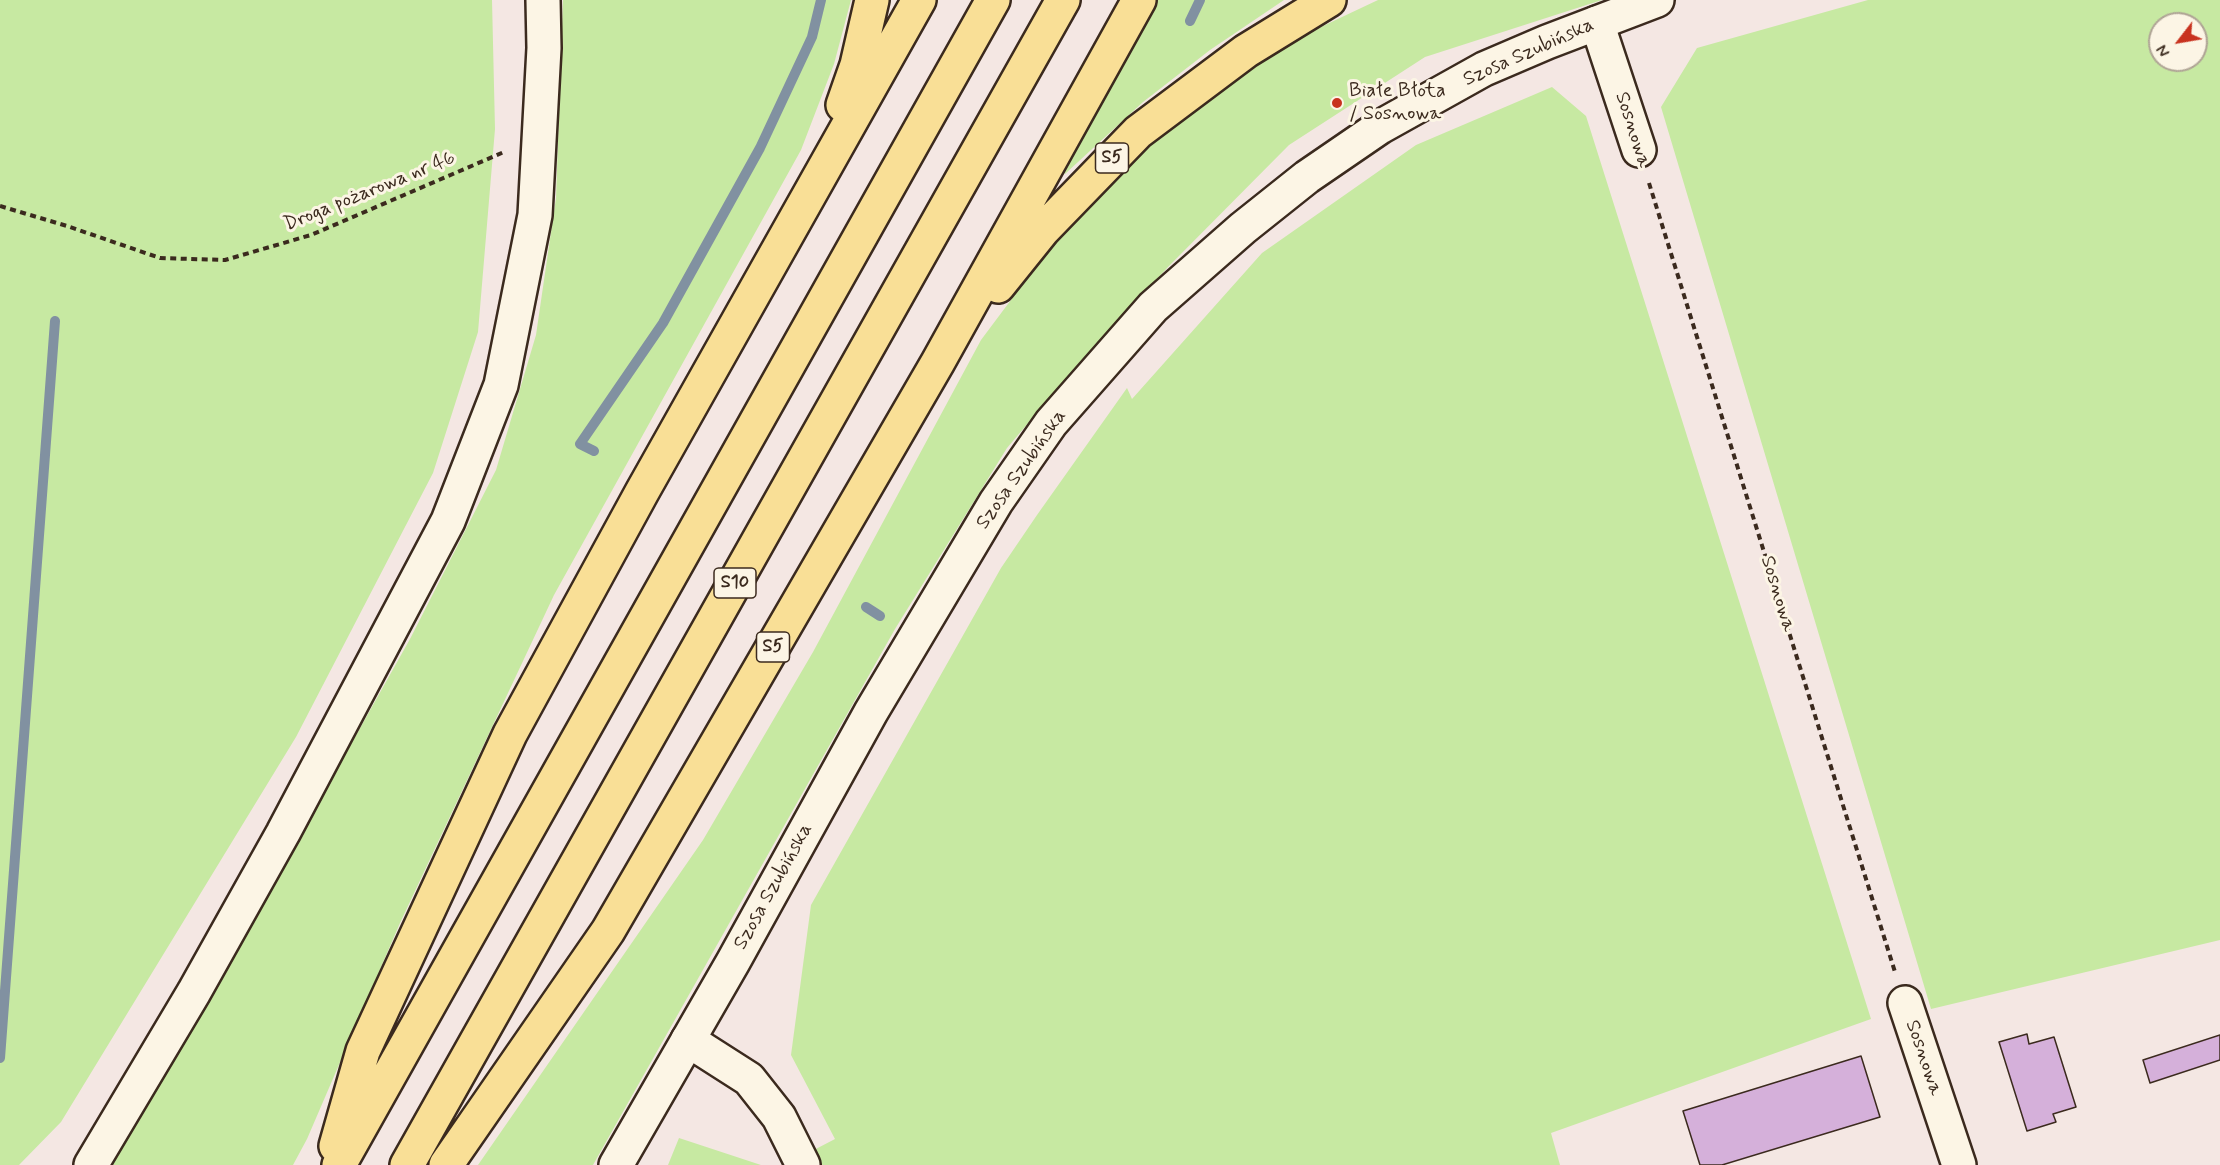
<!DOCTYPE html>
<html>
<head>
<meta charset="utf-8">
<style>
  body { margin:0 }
  #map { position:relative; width:2220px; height:1165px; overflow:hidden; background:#f4e7e3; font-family:Mynerve,sans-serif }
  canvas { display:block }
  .north { position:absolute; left:2148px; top:12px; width:60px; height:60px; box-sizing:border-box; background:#fcf5e5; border:2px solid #afa495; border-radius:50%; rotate:239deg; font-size:16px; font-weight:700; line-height:24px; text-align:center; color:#3b2a1e }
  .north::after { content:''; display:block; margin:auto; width:21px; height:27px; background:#c8321e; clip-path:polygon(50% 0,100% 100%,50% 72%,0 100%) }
</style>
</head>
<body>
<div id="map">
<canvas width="2220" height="1165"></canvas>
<div class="north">N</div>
</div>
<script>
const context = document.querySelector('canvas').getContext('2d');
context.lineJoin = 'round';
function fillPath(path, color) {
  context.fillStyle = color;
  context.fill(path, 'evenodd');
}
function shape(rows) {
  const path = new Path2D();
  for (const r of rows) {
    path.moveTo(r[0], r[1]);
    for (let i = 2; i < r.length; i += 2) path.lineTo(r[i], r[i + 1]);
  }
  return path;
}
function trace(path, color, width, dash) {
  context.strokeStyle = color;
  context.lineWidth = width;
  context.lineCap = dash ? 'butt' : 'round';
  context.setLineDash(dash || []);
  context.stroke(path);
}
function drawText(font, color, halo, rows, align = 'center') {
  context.font = font + ' Mynerve,sans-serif';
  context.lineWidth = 6;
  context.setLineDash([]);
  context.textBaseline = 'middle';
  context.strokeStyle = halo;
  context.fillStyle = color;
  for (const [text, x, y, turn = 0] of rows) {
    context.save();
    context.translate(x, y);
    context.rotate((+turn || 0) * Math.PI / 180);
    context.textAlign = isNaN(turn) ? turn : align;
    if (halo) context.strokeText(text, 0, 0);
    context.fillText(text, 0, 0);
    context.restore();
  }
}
const green = shape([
  [0,0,492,0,495,129,478,332,433,473,296,737,61,1122,19,1165,0,1165],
  [563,0,851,0,834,64,801,150,554,595,400,923,307,1139,293,1165,112,1165,175,1058,410,639,496,470,536,335,556,198],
  [1155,0,1284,0,1210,50,1143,102,1065,174,1060,165],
  [1378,0,1602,0,1425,57,1289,145,1168,267,1079,363,1007,448,895,629,593,1165,478,1165,703,840,813,652,981,340,1058,237,1150,143,1218,87,1287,43],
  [1868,0,2220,0,2220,940,1931,1009,1661,107,1697,48],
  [2160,24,2196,24,2196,60,2160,60],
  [1552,87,1586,116,1871,1019,1551,1133,1560,1165,785,1165,835,1139,791,1055,811,905,1001,568,1037,515,1127,388,1132,399,1262,253,1416,145],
  [679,1138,761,1165,668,1165]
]);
const stream = shape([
  [1190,21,1200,0],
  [594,451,580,444,663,323,760,148,812,37,821,0],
  [866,607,880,616],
  [0,1058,55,321]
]);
const building = shape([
  [2027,1034,2029,1044,2054,1037,2076,1107,2053,1114,2056,1122,2027,1131,1999,1042,2027,1034],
  [2220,1035,2220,1060,2150,1083,2143,1060,2220,1035],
  [1861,1056,1880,1117,1722,1165,1700,1165,1683,1111,1861,1056]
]);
const path = shape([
  [1649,183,1895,972],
  [0,206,67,226,160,258,225,260,311,235,504,152]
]);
const street = shape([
  [1597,23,1639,150],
  [1905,1003,1959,1165],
  [688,1040,749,1079,779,1117,803,1165]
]);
const secondary = shape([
  [91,1165,194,992,283,833,448,521,501,385,535,215,544,48,543,0],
  [616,1165,733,962,871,712,996,502,1051,423,1153,307,1243,228,1307,177,1380,127,1484,69,1547,42,1657,0]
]);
const highway = shape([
  [843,105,857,65,872,0],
  [998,286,1043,230,1138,132,1246,51,1329,0],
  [336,1146,363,1051,510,734,642,492,919,0],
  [339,1165,993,0],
  [407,1165,1063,0],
  [446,1165,608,931,938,362,1139,0]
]);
const markers = [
  [1337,103,6,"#c8321e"]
];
const shields = [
  [1112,158,33],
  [735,583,42],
  [773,647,33]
];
const shieldNames = [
  ["S5",1112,158],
  ["S10",735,583],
  ["S5",773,647]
];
const streetNames = [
  ["Szosa Szubińska",1529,53,-24],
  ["Sosnowa",1632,130,72],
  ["Droga pożarowa nr 46",370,192,-22],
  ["Szosa Szubińska",1022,470,-55],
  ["Sosnowa",1777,594,73],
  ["Szosa Szubińska",774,887,-61],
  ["Sosnowa",1923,1058,71]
];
const poiNames = [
  ["Białe Błota",1349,92],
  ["/ Sosnowa",1349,115]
];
fillPath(green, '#c7e9a2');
trace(stream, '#8191a1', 10);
fillPath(building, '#d5b0da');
trace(building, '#3b2a1e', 1.5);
trace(street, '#3b2a1e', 38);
trace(secondary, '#3b2a1e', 38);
trace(highway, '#3b2a1e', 38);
trace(path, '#3b2a1e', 4, [6, 4.5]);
trace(street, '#fcf5e5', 33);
trace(secondary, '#fcf5e5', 33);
trace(highway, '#f9df96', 33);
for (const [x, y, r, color] of markers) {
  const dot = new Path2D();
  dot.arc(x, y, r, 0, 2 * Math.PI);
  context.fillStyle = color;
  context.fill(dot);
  trace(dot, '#fcf5e5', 2);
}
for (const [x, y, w] of shields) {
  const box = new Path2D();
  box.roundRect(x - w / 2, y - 15, w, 30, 4.5);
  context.fillStyle = '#fcf5e5';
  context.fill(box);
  trace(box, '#3b2a1e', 1.5);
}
drawText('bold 18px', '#3b2a1e', null, shieldNames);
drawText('20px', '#3b2a1e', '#fcf5e5', streetNames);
drawText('20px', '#3b2a1e', '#fcf5e5', poiNames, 'left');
</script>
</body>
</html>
